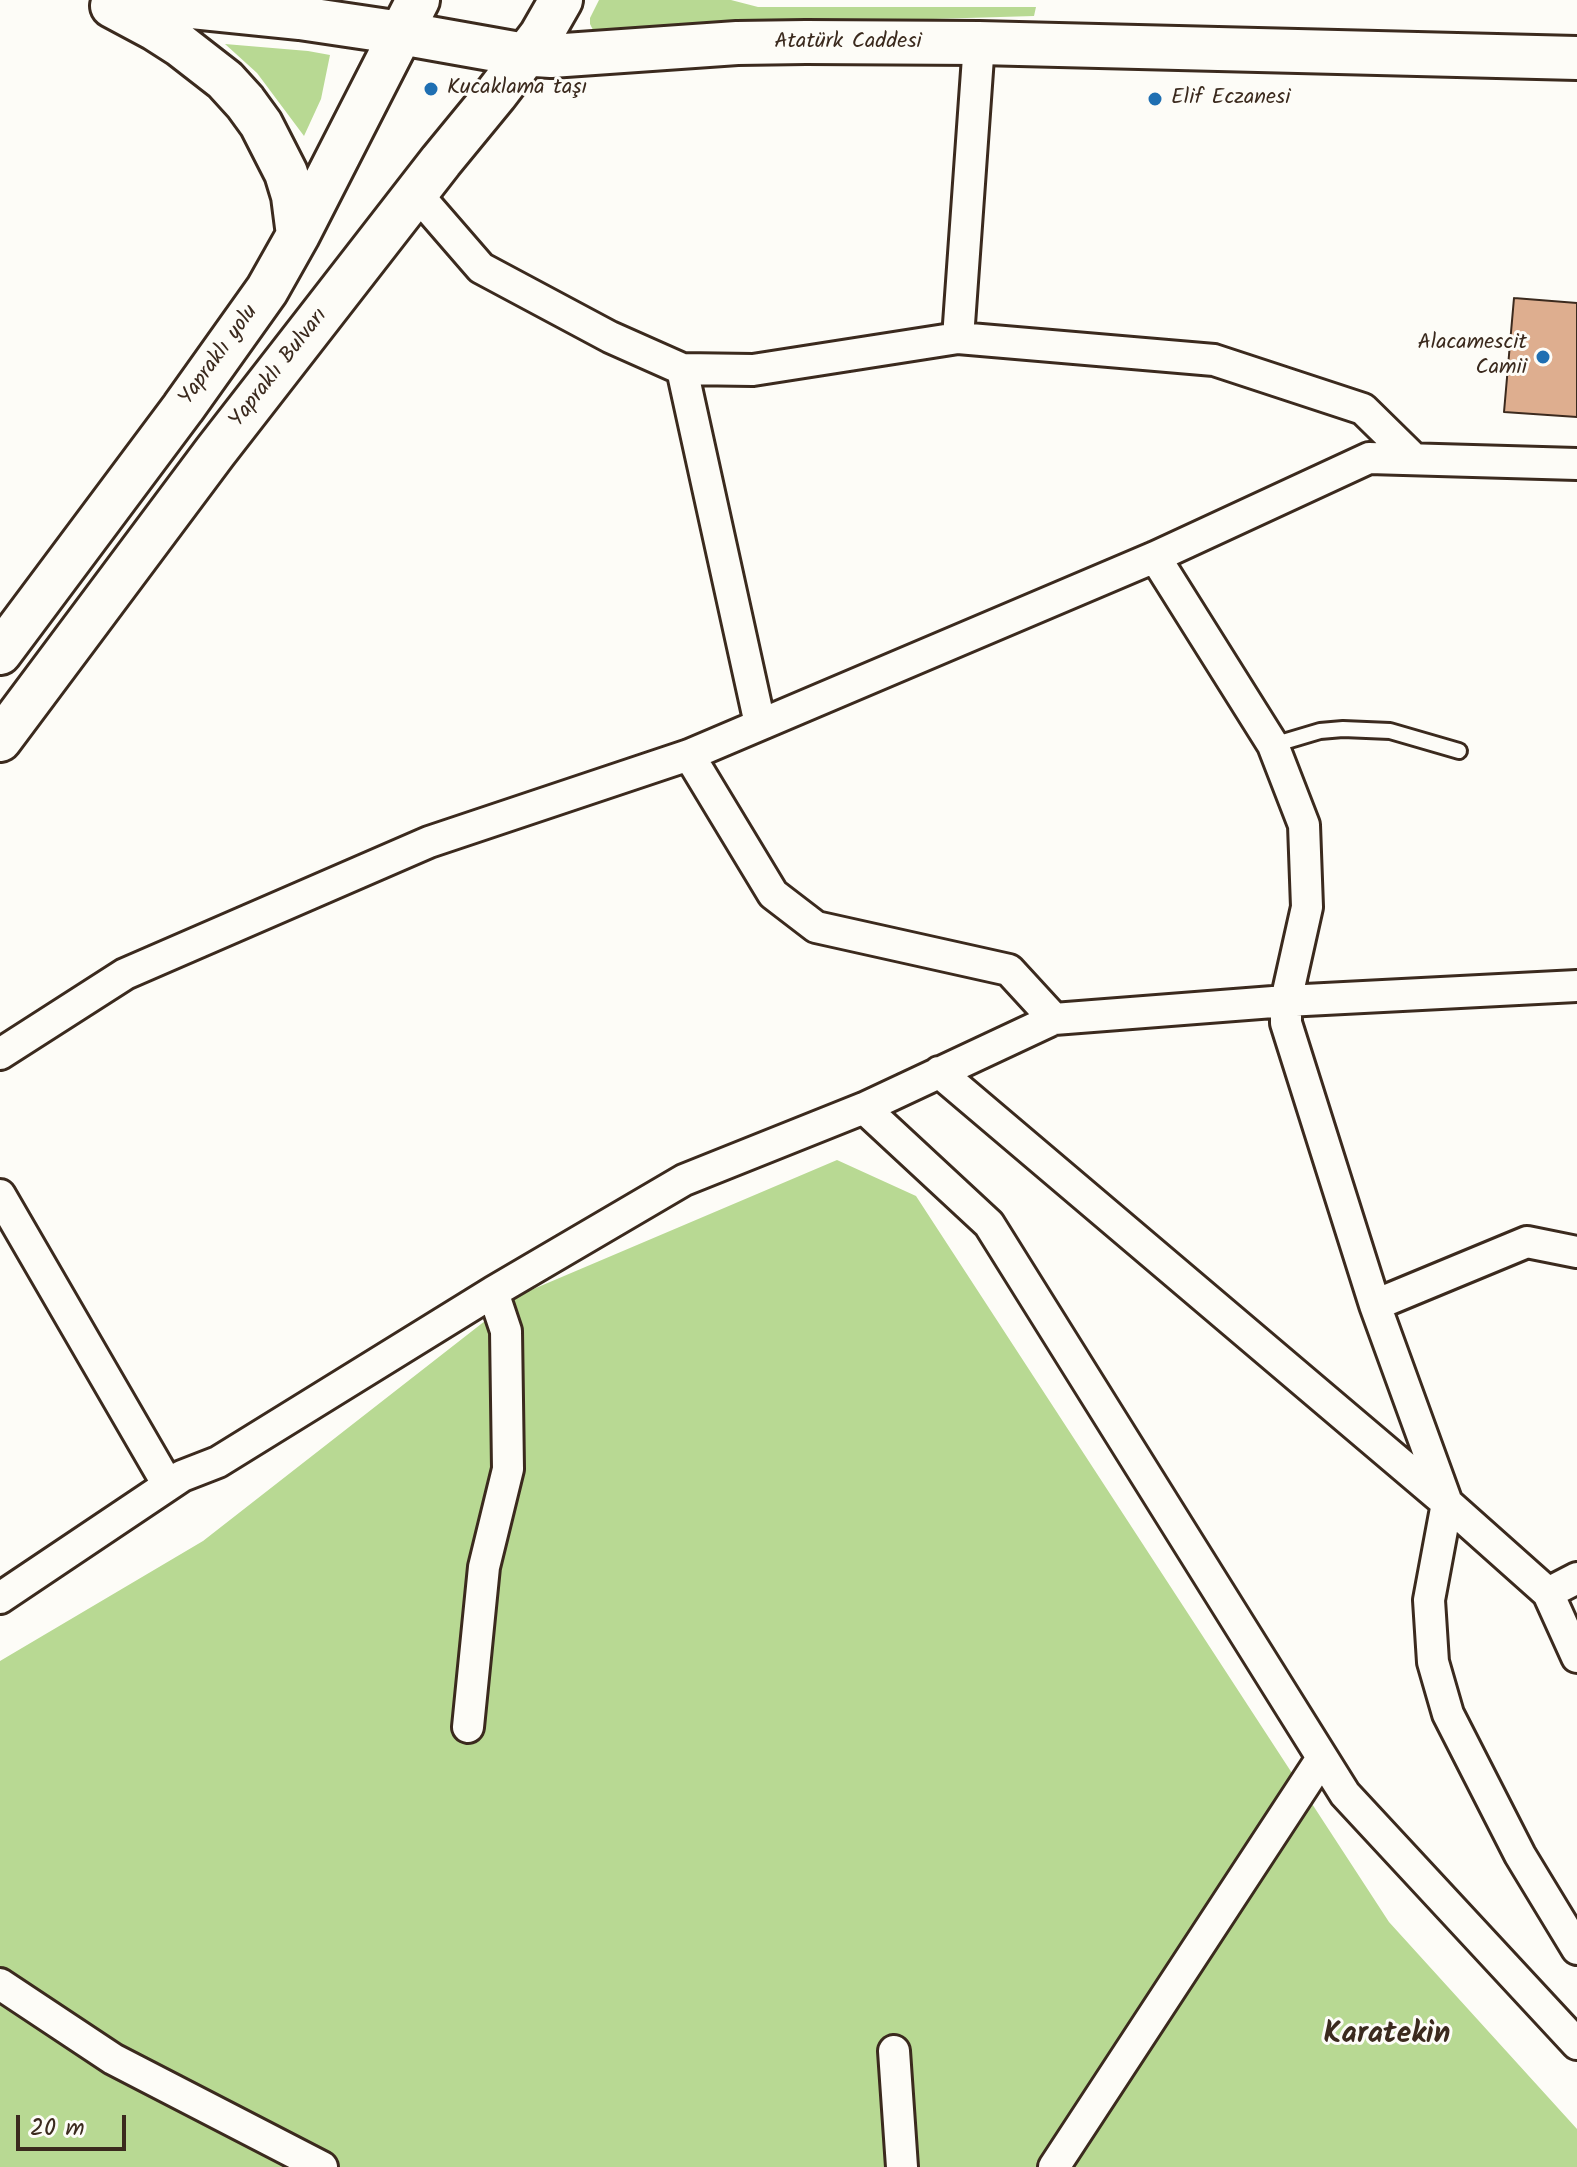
<!DOCTYPE html>
<html>
<head>
<meta charset="utf-8">
<style>
  body { margin:0 }
  #map { position:relative; width:1577px; height:2167px; overflow:hidden; background:#fdfcf7; font-family:Kalam,sans-serif }
  canvas { display:block }
  .scale { position:absolute; left:16px; top:2115px; width:110px; height:36px; box-sizing:border-box; border:4px solid #3b2a1e; border-top:0; padding-left:10px; font-size:24px; line-height:28px; white-space:nowrap; color:#3b2a1e; -webkit-text-stroke:6px #fdfcf7; paint-order:stroke }
</style>
</head>
<body>
<div id="map">
<canvas width="1577" height="2167"></canvas>
<div class="scale">20 m</div>
</div>
<script>
const context = document.querySelector('canvas').getContext('2d');
context.lineJoin = 'round';
function fillPath(path, color) {
  context.fillStyle = color;
  context.fill(path, 'evenodd');
}
function shape(rows) {
  const path = new Path2D();
  for (const r of rows) {
    path.moveTo(r[0], r[1]);
    for (let i = 2; i < r.length; i += 2) path.lineTo(r[i], r[i + 1]);
  }
  return path;
}
function trace(path, color, width, dash) {
  context.strokeStyle = color;
  context.lineWidth = width;
  context.lineCap = dash ? 'butt' : 'round';
  context.setLineDash(dash || []);
  context.stroke(path);
}
function drawText(font, color, halo, rows, align = 'center') {
  context.font = font + ' Kalam,sans-serif';
  context.lineWidth = 6;
  context.setLineDash([]);
  context.textBaseline = 'middle';
  context.strokeStyle = halo;
  context.fillStyle = color;
  for (const [text, x, y, turn = 0] of rows) {
    context.save();
    context.translate(x, y);
    context.rotate((+turn || 0) * Math.PI / 180);
    context.textAlign = isNaN(turn) ? turn : align;
    if (halo) context.strokeText(text, 0, 0);
    context.fillText(text, 0, 0);
    context.restore();
  }
}
const green = shape([
  [599,0,731,0,758,7,1036,7,1034,16,764,24,600,32,593,30,590,24,590,18],
  [225,44,308,51,330,55,321,99,304,136,257,73],
  [837,1160,916,1196,1389,1922,1577,2129,1577,2167,0,2167,0,1661,203,1541,517,1296]
]);
const building = shape([
  [1514,298,1577,303,1577,417,1504,412,1514,298]
]);
const service = shape([
  [1273,745,1320,731,1343,729,1390,731,1459,751]
]);
const minor = shape([
  [416,193,481,268,610,337,682,369,753,370,958,338,1214,360,1363,409,1414,459],
  [958,338,979,43],
  [682,369,760,724],
  [1155,557,1273,745,1304,825,1307,907,1286,1001,1286,1023,1375,1305,1447,1503,1429,1600,1433,1662,1448,1714,1520,1855,1577,1949],
  [689,755,773,894,816,927,1009,970,1054,1019],
  [0,1054,125,974,429,842,689,755,1155,557,1369,458,1577,464],
  [939,1072,1447,1503,1548,1593,1577,1578],
  [864,1108,989,1224,1345,1794,1577,2044],
  [0,1195,168,1485],
  [1375,1305,1527,1242,1577,1252],
  [1548,1593,1577,1657],
  [0,1598,182,1476,218,1462,493,1292,684,1180,864,1108,1054,1019,1286,1001,1577,986],
  [468,1727,484,1567,508,1469,506,1331,493,1292],
  [0,1984,113,2059,322,2167],
  [894,2051,902,2167],
  [1054,2167,1322,1758]
]);
const secondary = shape([
  [124,0,300,18,401,33,519,54,551,56,737,43,806,42,979,43,1577,58],
  [112,6,155,29,180,45,225,80,245,102,261,124,286,173,293,196,298,235],
  [0,653,183,408,267,290,298,235,418,0],
  [0,740,215,452,441,161,496,94,541,35,561,0]
]);
const markers = [
  [431,89,8,"#1f6fb2"],
  [1155,99,8,"#1f6fb2"],
  [1543,357,8,"#1f6fb2"]
];
const streetNames = [
  ["Atatürk Caddesi",848,43],
  ["Yapraklı yolu",220,356,-54],
  ["Yapraklı Bulvarı",280,369,-52]
];
const poiNames = [
  ["Kucaklama taşı",447,89],
  ["Elif Eczanesi",1171,99],
  ["Alacamescit",1527,344,"right"],
  ["Camii",1527,369,"right"]
];
const districtNames = [
  ["Karatekin",1387,2037]
];
fillPath(green, '#b8d993');
fillPath(building, '#deae8f');
trace(building, '#3b2a1e', 2);
trace(service, '#3b2a1e', 20);
trace(minor, '#3b2a1e', 36);
trace(secondary, '#3b2a1e', 48);
trace(service, '#fdfcf7', 14);
trace(minor, '#fdfcf7', 30);
trace(secondary, '#fdfcf7', 42);
for (const [x, y, r, color] of markers) {
  const dot = new Path2D();
  dot.arc(x, y, r, 0, 2 * Math.PI);
  context.fillStyle = color;
  context.fill(dot);
  trace(dot, '#fdfcf7', 3);
}
drawText('22px', '#3b2a1e', '#fdfcf7', streetNames);
drawText('22px', '#3b2a1e', '#fdfcf7', poiNames, 'left');
drawText('bold 30px', '#3b2a1e', '#fdfcf7', districtNames);
</script>
</body>
</html>
